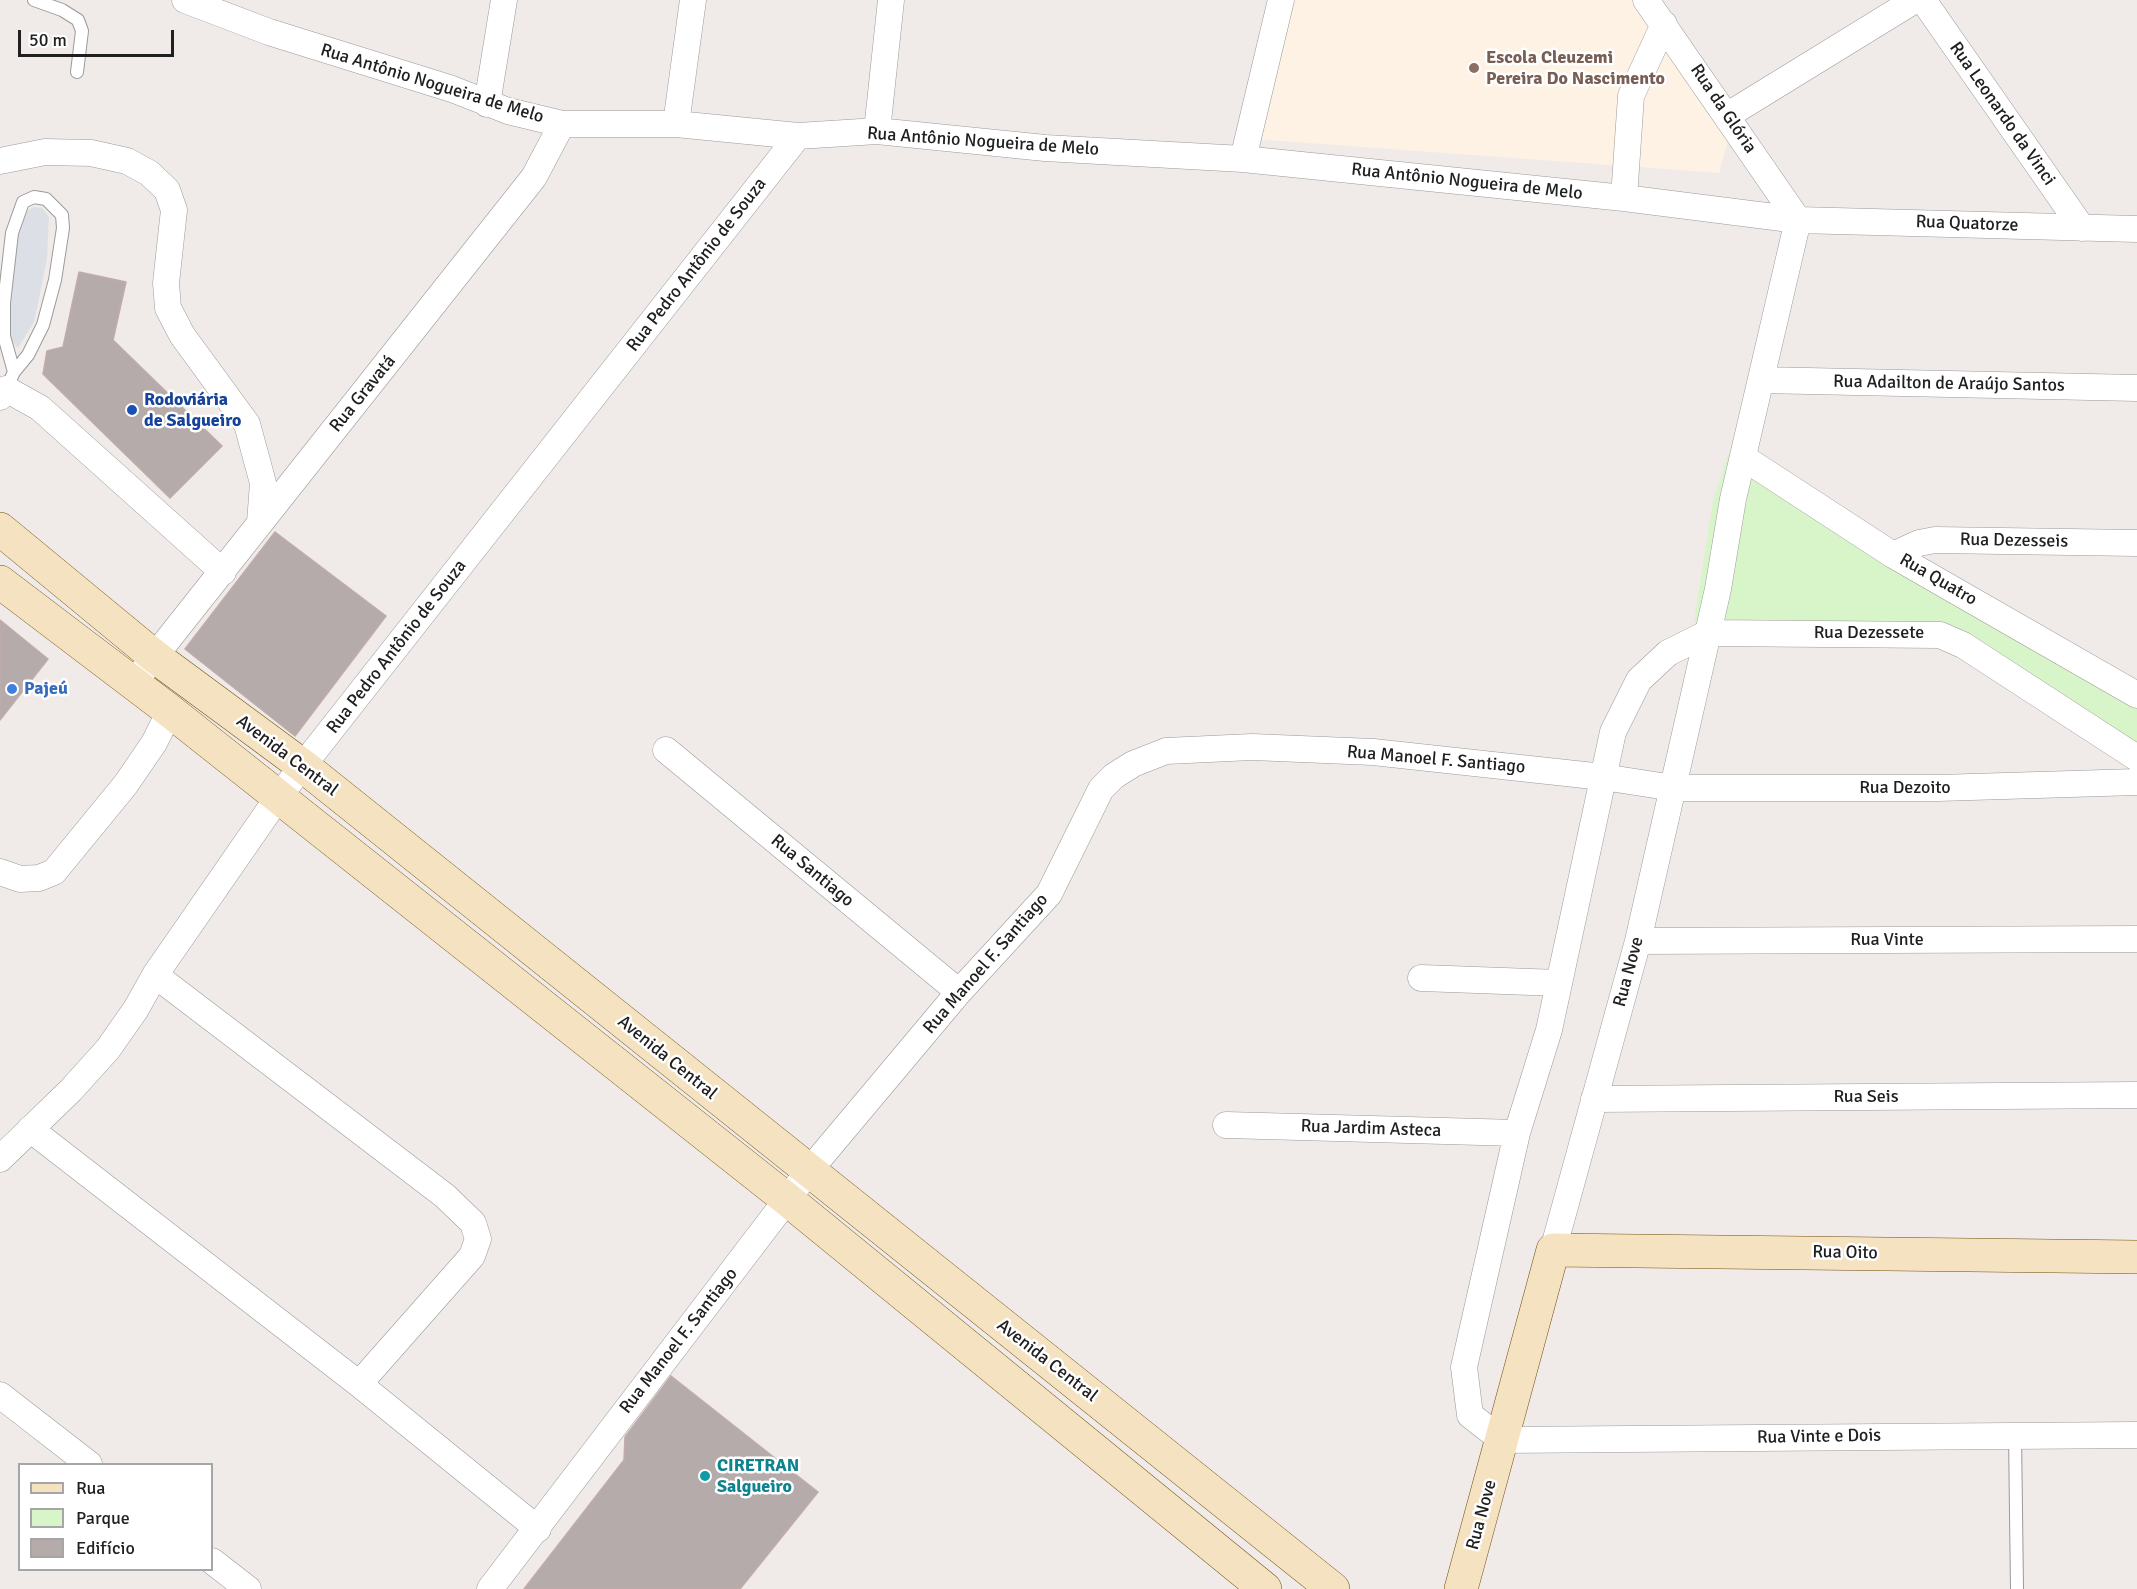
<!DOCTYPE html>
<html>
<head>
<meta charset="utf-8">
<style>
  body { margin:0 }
  #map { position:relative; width:2137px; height:1589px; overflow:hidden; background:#f0eae8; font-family:Signika,sans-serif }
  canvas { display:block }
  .legend { position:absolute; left:18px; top:1463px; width:195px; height:108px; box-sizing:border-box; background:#fff; border:2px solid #a6a6a6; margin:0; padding:8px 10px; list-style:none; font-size:18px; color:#202020 }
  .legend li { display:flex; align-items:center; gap:12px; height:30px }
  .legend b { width:30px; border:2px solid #a6a6a6 }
  .scale { position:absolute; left:18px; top:30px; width:156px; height:27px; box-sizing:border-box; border:3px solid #202020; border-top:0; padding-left:8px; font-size:18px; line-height:21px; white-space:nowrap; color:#202020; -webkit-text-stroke:4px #fff; paint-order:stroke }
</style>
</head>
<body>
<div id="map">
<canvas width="2137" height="1589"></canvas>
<ul class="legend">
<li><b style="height:8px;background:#f5e2c1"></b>Rua</li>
<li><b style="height:16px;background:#d8f5c9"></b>Parque</li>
<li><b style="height:16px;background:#b5abaa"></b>Edifício</li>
</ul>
<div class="scale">50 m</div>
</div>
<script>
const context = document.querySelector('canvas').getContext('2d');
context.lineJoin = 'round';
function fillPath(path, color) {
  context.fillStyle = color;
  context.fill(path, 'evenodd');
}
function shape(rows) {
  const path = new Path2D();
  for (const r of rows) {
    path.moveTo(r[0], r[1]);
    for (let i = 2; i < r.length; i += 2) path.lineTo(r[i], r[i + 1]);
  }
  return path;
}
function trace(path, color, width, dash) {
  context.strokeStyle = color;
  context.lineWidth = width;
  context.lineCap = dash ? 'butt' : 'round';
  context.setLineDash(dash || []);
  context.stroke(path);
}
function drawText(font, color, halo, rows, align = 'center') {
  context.font = font + ' Signika,sans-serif';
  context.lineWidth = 5;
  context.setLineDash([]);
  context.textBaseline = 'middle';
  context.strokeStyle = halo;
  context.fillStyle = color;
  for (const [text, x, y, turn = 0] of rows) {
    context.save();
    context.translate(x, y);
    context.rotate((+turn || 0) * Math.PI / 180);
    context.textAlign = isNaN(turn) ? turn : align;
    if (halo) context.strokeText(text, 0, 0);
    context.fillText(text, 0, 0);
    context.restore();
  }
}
const education = shape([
  [1281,0,1632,0,1729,137,1719,173,1252,139]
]);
const park = shape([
  [1728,455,2137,692,2137,751,1950,632,1694,622,1713,501]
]);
const plaza = shape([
  [33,207,42,208,49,217,47,259,34,322,18,348,6,335,11,308,12,264,22,216]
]);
const building = shape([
  [79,272,126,282,113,340,222,446,170,498,43,374,47,351,63,347,79,272],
  [275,532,386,616,295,736,185,649,275,532],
  [0,620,48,659,0,720,0,620],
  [671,1376,818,1492,740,1589,524,1589,624,1460,625,1437,671,1376]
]);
const lane = shape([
  [34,0,62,10,78,20,82,31,77,72],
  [6,389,14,372,28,355,43,325,55,280,63,228,62,215,46,199,34,197,23,202,12,233,4,303,4,336,14,372],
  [2015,1434,2017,1589]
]);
const street = shape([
  [185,0,269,32,452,89,508,111,562,124,676,124,798,136,877,131,1045,148,1243,159,1624,198,1798,220,2137,229],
  [1646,0,1798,220],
  [1923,0,2082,228],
  [487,104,504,0],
  [1728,115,1915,0],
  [676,124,693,0],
  [877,131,891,0],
  [1243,159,1281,0],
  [0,161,45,152,91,153,127,161,149,173,167,190,174,210,166,283,168,308,182,335,247,424,263,483,260,523],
  [1624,198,1631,96,1664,24],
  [1761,380,2137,388],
  [0,397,6,389,40,408,223,572],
  [1744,458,1893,555,2137,695],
  [1893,555,1919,543,1935,540,2137,543],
  [143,671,534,177,562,124],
  [666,750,959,992],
  [2137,758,1963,645,1940,635,1708,633,1668,653,1639,680,1613,732,1549,1030,1517,1133,1464,1367,1470,1415,1502,1440,2137,1435],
  [0,872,20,879,39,878,54,872,126,784,154,743,170,711],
  [1638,941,2137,939],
  [155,975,445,1196,473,1223,478,1239,472,1256,359,1384],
  [1421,978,1559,983],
  [1594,1099,2137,1095],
  [1226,1125,1517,1133],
  [30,1129,359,1384,538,1529],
  [0,1159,71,1090,108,1049,136,1009,155,975,279,796,798,136],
  [1553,1250,1638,941,1718,589,1733,499,1798,220],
  [0,1395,89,1464],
  [212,1561,248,1589],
  [490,1589,808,1172,959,992,1049,894,1101,789,1114,776,1133,764,1166,751,1252,747,1373,752,1603,777,1674,788,1938,788,2137,782]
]);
const secondary = shape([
  [0,529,154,656,303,766,1333,1589],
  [0,582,170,711,788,1200,1265,1589],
  [1461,1589,1553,1250,2137,1257]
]);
const markers = [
  [1474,68,6,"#8d6e63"],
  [132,410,6,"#1a4fb4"],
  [12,689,6,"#3f7fe0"],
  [705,1476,6,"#0f9aa8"]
];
const educationNames = [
  ["Escola Cleuzemi",1486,58],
  ["Pereira Do Nascimento",1486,79]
];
const streetNames = [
  ["Rua Antônio Nogueira de Melo",432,84,17],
  ["Rua da Glória",1723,109,56],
  ["Rua Leonardo da Vinci",2002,114,55],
  ["Rua Antônio Nogueira de Melo",983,142,4],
  ["Rua Antônio Nogueira de Melo",1467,182,6],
  ["Rua Quatorze",1967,224,2],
  ["Rua Pedro Antônio de Souza",697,265,-52],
  ["Rua Adailton de Araújo Santos",1949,384,1],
  ["Rua Gravatá",363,394,-51],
  ["Rua Dezesseis",2014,541,1],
  ["Rua Quatro",1938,580,30],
  ["Rua Dezessete",1869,633],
  ["Rua Pedro Antônio de Souza",397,647,-52],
  ["Avenida Central",287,756,37],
  ["Rua Manoel F. Santiago",1436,760,5],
  ["Rua Dezoito",1905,788],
  ["Rua Santiago",812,871,40],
  ["Rua Vinte",1887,940],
  ["Rua Manoel F. Santiago",986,964,-49],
  ["Rua Nove",1629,972,-75],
  ["Avenida Central",667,1058,39],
  ["Rua Seis",1866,1097],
  ["Rua Jardim Asteca",1371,1129,2],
  ["Rua Oito",1845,1253,1],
  ["Rua Manoel F. Santiago",679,1341,-52],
  ["Avenida Central",1047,1361,38],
  ["Rua Vinte e Dois",1819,1437,-1],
  ["Rua Nove",1482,1515,-75]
];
const transitNames = [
  ["Rodoviária",144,400],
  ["de Salgueiro",144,421]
];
const shopNames = [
  ["Pajeú",24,689]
];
const cultureNames = [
  ["CIRETRAN",717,1466],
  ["Salgueiro",717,1487]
];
fillPath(education, '#fdf2e4');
fillPath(park, '#d8f5c9');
fillPath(plaza, '#dce0e6');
fillPath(building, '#b5abaa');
trace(building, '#c0acab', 1.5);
trace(lane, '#9a9a9a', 14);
trace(street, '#9a9a9a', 27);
trace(secondary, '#70520f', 34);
trace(lane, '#fff', 12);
trace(street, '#fff', 26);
trace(secondary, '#f5e2c1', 33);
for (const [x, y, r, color] of markers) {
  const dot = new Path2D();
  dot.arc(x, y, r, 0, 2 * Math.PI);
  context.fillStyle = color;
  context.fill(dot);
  trace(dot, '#fff', 2);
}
drawText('bold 18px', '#785e54', '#fff', educationNames, 'left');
drawText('18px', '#202020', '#fff', streetNames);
drawText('bold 18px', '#164399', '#fff', transitNames, 'left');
drawText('bold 18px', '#366cbe', '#fff', shopNames, 'left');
drawText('bold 18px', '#0d838f', '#fff', cultureNames, 'left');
</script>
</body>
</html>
